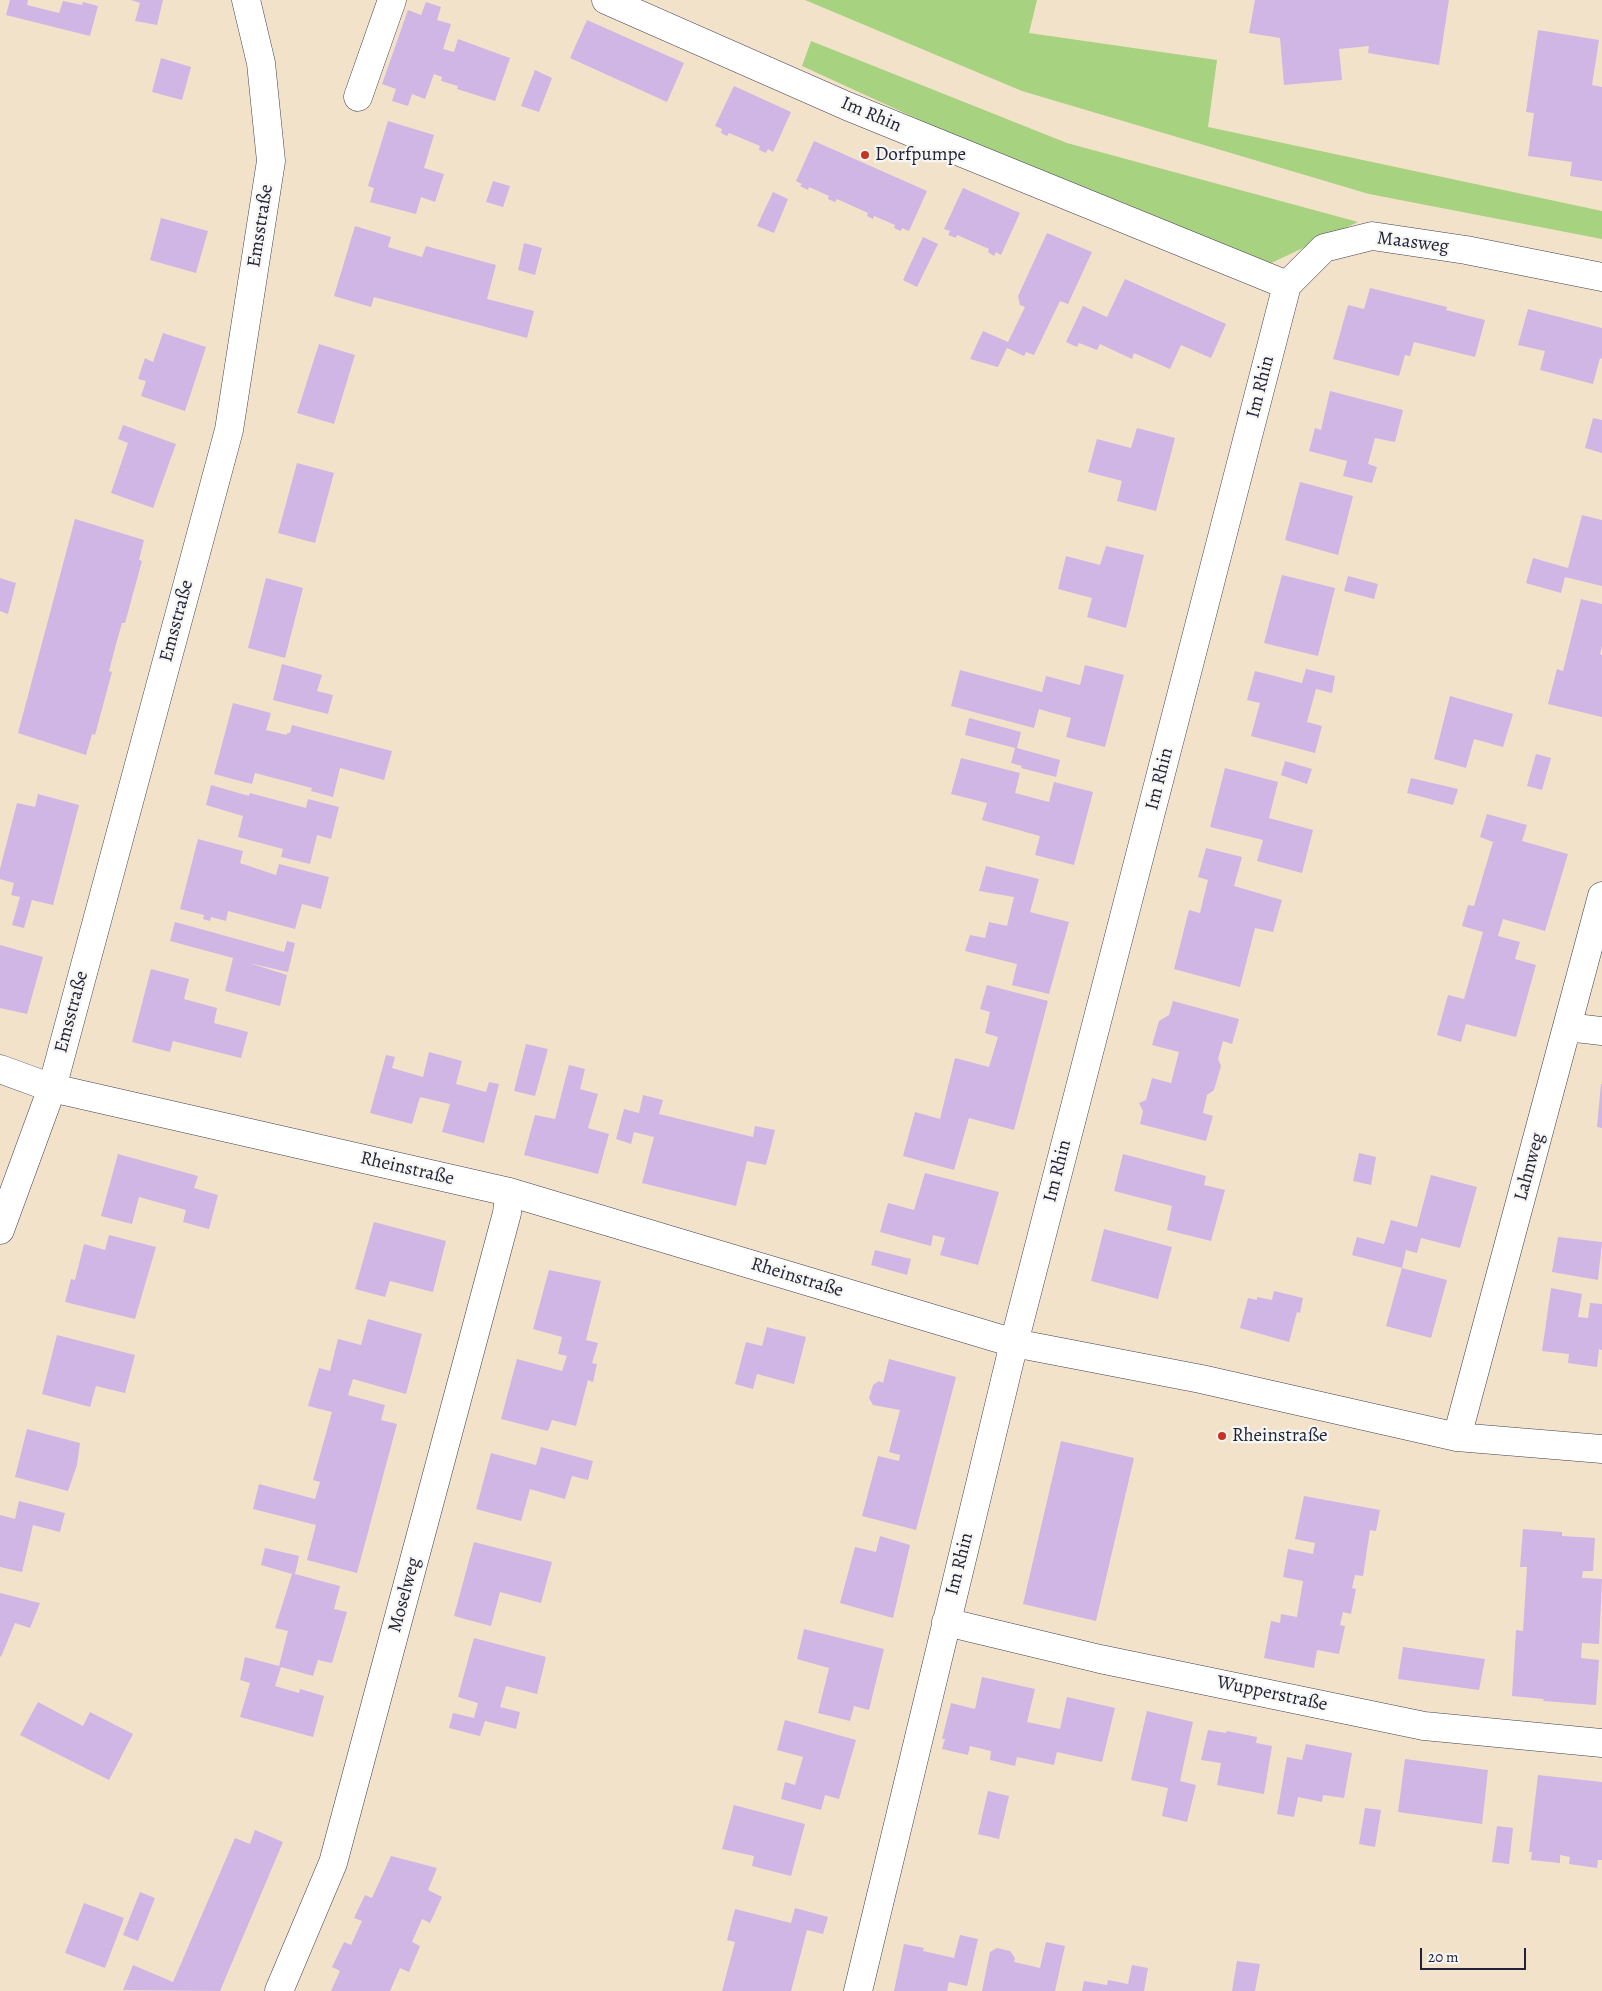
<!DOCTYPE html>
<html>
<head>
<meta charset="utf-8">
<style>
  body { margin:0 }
  #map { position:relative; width:1602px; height:1991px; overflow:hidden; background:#f3e2ca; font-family:Alegreya,serif }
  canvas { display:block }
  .scale { position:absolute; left:1420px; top:1948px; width:106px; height:22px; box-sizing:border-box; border:2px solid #22223b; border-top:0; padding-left:6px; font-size:15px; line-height:18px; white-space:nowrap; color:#22223b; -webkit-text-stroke:4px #f6f6f2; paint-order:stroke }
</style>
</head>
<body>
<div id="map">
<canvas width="1602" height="1991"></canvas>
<div class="scale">20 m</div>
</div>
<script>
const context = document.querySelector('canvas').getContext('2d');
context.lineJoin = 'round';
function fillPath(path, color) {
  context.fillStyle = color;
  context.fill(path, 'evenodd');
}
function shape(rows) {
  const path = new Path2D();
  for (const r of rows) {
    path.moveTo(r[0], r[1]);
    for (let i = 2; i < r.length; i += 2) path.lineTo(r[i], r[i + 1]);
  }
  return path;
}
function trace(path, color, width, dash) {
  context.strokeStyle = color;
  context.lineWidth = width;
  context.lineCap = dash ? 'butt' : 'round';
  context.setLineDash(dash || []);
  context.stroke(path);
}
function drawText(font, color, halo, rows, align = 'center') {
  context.font = font + ' Alegreya,serif';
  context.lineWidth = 4.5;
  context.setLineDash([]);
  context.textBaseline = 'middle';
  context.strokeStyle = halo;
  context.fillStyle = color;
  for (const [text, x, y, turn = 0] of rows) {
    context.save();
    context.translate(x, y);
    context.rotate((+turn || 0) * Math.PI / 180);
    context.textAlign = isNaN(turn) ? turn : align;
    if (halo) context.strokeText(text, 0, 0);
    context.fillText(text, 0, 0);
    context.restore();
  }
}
const green = shape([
  [805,0,1037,0,1029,33,1217,60,1208,127,1602,211,1602,239,1369,194,1022,91],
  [811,41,1067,143,1358,222,1265,266,1031,171,802,66]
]);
const building = shape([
  [10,0,28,0,27,5,59,13,63,1,82,5,83,2,98,6,90,36,6,15],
  [131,0,163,0,157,25,135,21,140,3],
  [1255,0,1449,0,1439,65,1368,53,1369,46,1339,49,1342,80,1284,85,1280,38,1249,33],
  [426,2,441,7,437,20,451,24,443,49,454,52,458,39,510,58,495,101,457,89,458,86,441,81,442,77,434,74,425,99,412,94,408,106,392,101,396,89,382,84,408,10,421,15],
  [587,20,684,63,667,102,570,58],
  [1538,30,1599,40,1592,85,1602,87,1602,181,1570,176,1572,162,1528,156,1534,113,1526,112],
  [161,58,191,67,182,100,152,92],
  [535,70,552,78,539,112,521,106],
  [734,86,791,112,773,152,768,149,766,153,759,150,760,146,729,133,727,136,721,133,722,129,715,126],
  [388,121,434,135,424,168,444,174,435,202,421,197,416,214,370,202,374,188,368,186],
  [814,141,927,191,909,231,902,228,901,231,894,228,895,225,874,216,873,219,867,216,868,213,837,199,835,202,828,199,829,196,809,187,808,190,800,186,802,184,796,181],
  [493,181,510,186,503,207,486,202],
  [963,188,1020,213,1001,255,996,252,994,256,988,252,989,249,957,235,956,238,948,235,950,231,944,229],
  [773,192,788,199,774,233,757,226],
  [161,218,208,231,196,273,150,260],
  [355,226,391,237,388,247,422,257,426,246,496,265,487,299,534,311,527,338,374,297,371,307,334,296],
  [1047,233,1092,252,1068,304,1060,301,1034,355,1026,352,1024,356,1007,348,998,367,970,359,983,331,1008,342,1025,307,1020,305,1018,296],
  [923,237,938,244,917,287,903,280],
  [524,243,542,248,535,275,518,270],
  [1125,279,1226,324,1211,358,1181,345,1170,369,1134,353,1132,359,1100,344,1097,350,1079,343,1077,347,1066,342,1083,306,1107,317],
  [1370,288,1447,307,1446,310,1485,320,1475,357,1414,342,1410,356,1405,355,1399,376,1333,359,1348,305,1364,309],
  [1528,309,1602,328,1602,359,1600,358,1593,384,1540,370,1545,351,1518,345],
  [163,333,206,347,185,411,141,396,146,381,138,379,145,358,153,362],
  [319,344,355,355,334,424,297,413],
  [1330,391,1403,410,1395,442,1375,438,1368,464,1377,467,1372,483,1343,476,1347,461,1309,451,1315,428,1321,430],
  [1593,418,1602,420,1602,453,1585,448],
  [123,425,176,444,153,508,111,493,128,443,118,439],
  [1137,428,1175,438,1156,511,1117,501,1122,481,1088,472,1097,439,1131,448],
  [297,463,334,473,315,543,278,533],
  [1300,482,1353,496,1338,555,1285,540],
  [1582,515,1602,520,1602,586,1565,577,1561,593,1526,583,1533,558,1568,568],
  [75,519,144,540,139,560,142,561,125,623,122,623,115,648,109,671,112,672,95,735,92,734,86,755,18,733],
  [1106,546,1144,555,1126,628,1087,617,1092,598,1058,589,1066,556,1100,565],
  [1282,575,1335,588,1318,656,1264,643],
  [1348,576,1378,584,1374,599,1344,591],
  [0,578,16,583,8,614,0,611],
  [266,578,303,588,285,658,248,648],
  [1581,599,1602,604,1602,646,1600,654,1602,655,1602,717,1548,704,1557,669,1563,671],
  [282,664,322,675,317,691,333,695,328,714,273,700],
  [1085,665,1124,675,1105,747,1066,737,1071,718,1056,714,1039,709,1034,728,951,706,960,670,1042,692,1046,676,1080,685],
  [1306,669,1335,676,1332,693,1316,689,1307,722,1322,726,1315,753,1251,736,1260,703,1247,700,1255,671,1302,683],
  [1450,696,1513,714,1503,747,1474,739,1466,768,1434,759],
  [233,703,271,713,266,730,287,735,287,733,290,733,292,725,392,751,384,780,340,768,333,797,311,791,312,788,255,773,252,784,214,774],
  [969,718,1021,732,1017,748,1060,760,1056,777,1021,768,1022,766,1011,763,1015,748,965,735],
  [1536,754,1551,758,1542,790,1527,786],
  [961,758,1020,773,1015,793,1049,802,1054,782,1093,792,1074,865,1035,855,1040,836,982,820,987,803,951,794],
  [1285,761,1312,769,1307,784,1281,775],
  [1225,768,1278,782,1269,818,1313,830,1302,873,1257,861,1263,840,1210,827],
  [1411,778,1458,789,1453,805,1407,793],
  [211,785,249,796,250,793,306,808,308,799,339,807,331,839,317,835,310,864,281,857,283,849,238,837,243,816,206,805],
  [38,794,79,805,53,905,32,900,24,928,12,925,20,897,11,895,14,883,0,879,0,869,17,803,35,807],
  [1487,814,1527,825,1522,841,1568,854,1545,931,1503,919,1498,936,1520,942,1515,959,1536,965,1516,1037,1466,1024,1461,1042,1437,1035,1448,995,1464,999,1483,932,1462,926,1468,905,1474,906,1493,842,1480,837],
  [198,839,243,851,240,863,276,875,279,864,329,877,321,909,302,904,295,929,228,911,226,921,211,917,210,921,203,919,204,915,180,909],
  [1206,848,1242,857,1234,886,1282,900,1273,932,1255,928,1240,987,1174,969,1189,910,1200,913,1208,880,1198,877],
  [986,866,1039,879,1030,912,1069,922,1049,994,1012,985,1017,964,965,951,970,935,985,938,989,922,1007,926,1014,897,979,891],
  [175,922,284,952,287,941,295,943,288,972,249,963,287,975,280,1006,225,991,233,958,170,941],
  [0,945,43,957,27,1014,0,1008],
  [151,969,189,979,184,999,217,1008,214,1023,248,1032,241,1058,173,1041,170,1052,132,1042],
  [987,985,1048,1001,1014,1130,969,1118,954,1170,903,1156,915,1112,940,1119,955,1058,989,1067,998,1037,985,1033,990,1012,980,1009],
  [1173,1001,1239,1019,1232,1044,1223,1041,1218,1059,1221,1066,1214,1090,1207,1095,1203,1113,1213,1116,1206,1141,1140,1124,1143,1111,1139,1103,1146,1100,1152,1078,1171,1083,1179,1052,1152,1045,1159,1021,1169,1015],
  [526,1044,548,1049,535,1096,514,1091],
  [429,1052,462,1061,456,1084,486,1092,489,1082,499,1084,484,1143,442,1132,450,1104,420,1097,412,1124,370,1113,386,1055,395,1057,392,1068,423,1077],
  [569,1065,585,1069,580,1089,598,1094,588,1128,609,1134,598,1174,524,1155,535,1115,555,1119],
  [1601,1084,1602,1084,1602,1128,1597,1127],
  [643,1095,663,1100,659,1114,753,1137,755,1126,775,1130,766,1165,747,1161,736,1206,642,1183,654,1137,634,1132,631,1144,616,1139,624,1109,639,1113],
  [1359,1153,1376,1157,1371,1185,1353,1181],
  [118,1154,198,1176,194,1188,218,1195,209,1229,183,1222,186,1210,139,1197,132,1224,101,1216],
  [1123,1154,1206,1176,1204,1185,1225,1190,1211,1241,1167,1230,1172,1206,1114,1191],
  [925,1173,999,1192,978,1265,940,1255,945,1238,933,1235,931,1246,880,1232,888,1203,914,1210],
  [1431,1175,1477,1187,1460,1248,1421,1238,1417,1253,1406,1250,1402,1268,1352,1255,1357,1237,1384,1244,1391,1220,1417,1227],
  [374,1222,446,1241,433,1292,390,1281,385,1297,355,1289],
  [1104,1229,1172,1247,1158,1299,1091,1281],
  [109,1235,156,1247,135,1319,65,1302,71,1279,75,1280,84,1244,105,1250],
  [1558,1237,1602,1242,1598,1280,1552,1272],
  [875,1250,911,1259,907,1275,871,1265],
  [1402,1268,1447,1280,1431,1338,1386,1326],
  [549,1270,601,1281,586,1340,598,1343,592,1363,597,1364,593,1382,588,1380,576,1426,552,1420,548,1431,501,1419,517,1359,562,1371,567,1356,558,1354,562,1337,533,1329],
  [1551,1288,1582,1294,1578,1317,1588,1318,1590,1303,1602,1304,1602,1350,1599,1349,1597,1367,1568,1363,1569,1354,1542,1351],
  [1274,1291,1303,1298,1300,1313,1297,1312,1289,1342,1240,1328,1248,1298,1257,1300,1257,1297,1272,1300],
  [368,1319,422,1334,406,1394,353,1379,348,1395,385,1405,381,1420,397,1424,357,1573,307,1560,316,1525,253,1509,259,1484,315,1499,320,1482,313,1480,332,1412,308,1406,319,1368,330,1371,338,1339,361,1345],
  [767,1327,806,1337,794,1384,757,1374,753,1389,735,1384,746,1342,762,1346],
  [57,1335,135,1355,125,1393,96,1386,90,1407,42,1394],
  [889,1359,956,1377,916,1530,862,1516,878,1456,899,1461,900,1455,889,1452,900,1410,873,1405,869,1398,873,1385,879,1381,883,1383],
  [27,1429,80,1443,77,1465,68,1491,15,1477],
  [1061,1441,1134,1458,1096,1621,1023,1604],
  [541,1447,593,1461,588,1480,572,1476,565,1499,530,1489,521,1521,476,1509,491,1453,536,1465],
  [1304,1496,1380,1510,1376,1531,1370,1530,1363,1576,1355,1575,1352,1588,1356,1589,1351,1614,1343,1612,1340,1625,1345,1626,1339,1654,1317,1650,1314,1668,1264,1658,1271,1621,1280,1623,1281,1614,1297,1617,1303,1581,1283,1577,1288,1549,1313,1554,1315,1543,1295,1539],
  [19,1501,65,1513,60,1532,33,1525,22,1572,0,1567,0,1515,15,1519],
  [1523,1529,1562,1532,1562,1536,1595,1538,1593,1571,1583,1571,1582,1578,1602,1579,1599,1644,1582,1643,1581,1658,1599,1660,1596,1705,1543,1701,1544,1699,1512,1696,1516,1630,1523,1631,1527,1567,1520,1567],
  [880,1536,910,1545,893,1618,840,1603,855,1547,876,1552],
  [474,1542,552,1562,541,1603,500,1592,491,1626,454,1616],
  [265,1548,299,1556,295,1574,340,1586,334,1609,347,1612,332,1663,318,1660,313,1676,281,1667,275,1686,299,1693,300,1689,324,1696,313,1737,240,1717,250,1683,240,1680,245,1657,279,1666,288,1631,275,1628,292,1574,261,1565],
  [0,1593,40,1603,30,1628,15,1623,1,1657,0,1656],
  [804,1629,884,1649,869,1710,854,1706,850,1721,818,1713,829,1668,797,1659],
  [474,1638,546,1657,537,1694,506,1686,500,1707,520,1712,516,1729,485,1721,480,1736,449,1728,453,1713,474,1718,478,1703,458,1697],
  [1403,1647,1485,1659,1479,1690,1398,1679],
  [982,1677,1035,1689,1027,1722,1060,1729,1067,1697,1115,1708,1102,1762,1057,1752,1054,1765,1017,1757,1015,1766,990,1760,991,1751,970,1746,968,1755,942,1749,945,1739,942,1739,951,1703,975,1709],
  [38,1702,83,1726,90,1712,133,1734,109,1780,20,1735],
  [1147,1711,1193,1722,1180,1781,1196,1785,1187,1822,1162,1816,1168,1788,1131,1780],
  [785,1720,856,1740,839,1799,825,1795,821,1810,781,1799,785,1782,795,1785,803,1757,777,1750],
  [1208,1730,1226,1733,1227,1731,1257,1737,1256,1743,1272,1746,1264,1794,1217,1785,1221,1763,1201,1760],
  [1306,1744,1352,1753,1344,1798,1323,1795,1322,1802,1298,1797,1294,1817,1277,1814,1287,1757,1302,1760],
  [1405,1759,1488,1770,1482,1824,1398,1812],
  [1538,1775,1602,1782,1602,1860,1598,1860,1597,1868,1569,1864,1570,1857,1560,1855,1560,1863,1531,1860,1532,1852,1529,1852],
  [988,1791,1009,1796,999,1839,978,1834],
  [734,1805,805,1824,791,1876,752,1866,754,1856,722,1849],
  [1365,1808,1381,1810,1375,1847,1359,1844],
  [1497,1826,1513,1828,1509,1864,1492,1862],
  [255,1830,283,1842,220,1991,123,1990,133,1965,173,1982,235,1838,250,1844],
  [391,1856,437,1868,428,1890,442,1897,430,1923,422,1919,412,1942,420,1946,409,1972,400,1968,390,1991,331,1991,340,1971,332,1967,344,1942,351,1945,362,1921,354,1918,365,1895,372,1898],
  [140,1892,155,1898,138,1941,123,1935],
  [84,1903,124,1918,105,1968,65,1953],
  [795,1908,828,1917,823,1934,807,1930,791,1991,722,1991,735,1942,727,1940,735,1909,791,1923],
  [960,1935,978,1939,967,1986,949,1982,947,1991,894,1991,904,1944,924,1948,923,1951,954,1958],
  [1046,1942,1065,1946,1055,1991,982,1991,990,1952,997,1948,1010,1951,1015,1958,1014,1962,1040,1968],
  [1237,1961,1260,1964,1255,1991,1232,1991],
  [1132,1965,1148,1968,1144,1991,1082,1991,1084,1981,1107,1985,1108,1980,1128,1984]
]);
const minor = shape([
  [606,0,847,106,1287,285,1014,1343,858,1991],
  [358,97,392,0],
  [1287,285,1324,248,1372,236,1466,250,1602,277],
  [1567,1027,1602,1031],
  [0,1069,52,1088,509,1192,1014,1343,1201,1379,1457,1437,1602,1449],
  [0,1230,52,1088,229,430,271,161,261,63,246,0],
  [1457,1437,1602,896],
  [946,1622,1100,1659,1424,1726,1602,1743],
  [279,1991,333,1863,507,1213,509,1192]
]);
const markers = [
  [865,155,5,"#c8321e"],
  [1222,1436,5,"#c8321e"]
];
const streetNames = [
  ["Im Rhin",871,115,23],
  ["Emsstraße",261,226,-81],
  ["Maasweg",1413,243,7],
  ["Im Rhin",1261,387,-76],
  ["Emsstraße",177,621,-75],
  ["Im Rhin",1160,779,-76],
  ["Emsstraße",72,1012,-75],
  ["Lahnweg",1530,1167,-75],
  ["Rheinstraße",407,1169,13],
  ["Im Rhin",1058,1171,-76],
  ["Rheinstraße",797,1278,17],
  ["Im Rhin",960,1564,-76],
  ["Moselweg",405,1595,-75],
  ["Wupperstraße",1272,1694,12]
];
const poiNames = [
  ["Dorfpumpe",875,155],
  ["Rheinstraße",1232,1436]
];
fillPath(green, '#a7d27f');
fillPath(building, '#cfb6e5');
trace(minor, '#413f50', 29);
trace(minor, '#fff', 28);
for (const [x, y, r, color] of markers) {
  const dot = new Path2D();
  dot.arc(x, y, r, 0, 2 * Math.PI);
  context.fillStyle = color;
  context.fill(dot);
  trace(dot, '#f6f6f2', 2);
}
drawText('19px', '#22223b', '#f6f6f2', streetNames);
drawText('19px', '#22223b', '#f6f6f2', poiNames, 'left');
</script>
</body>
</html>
